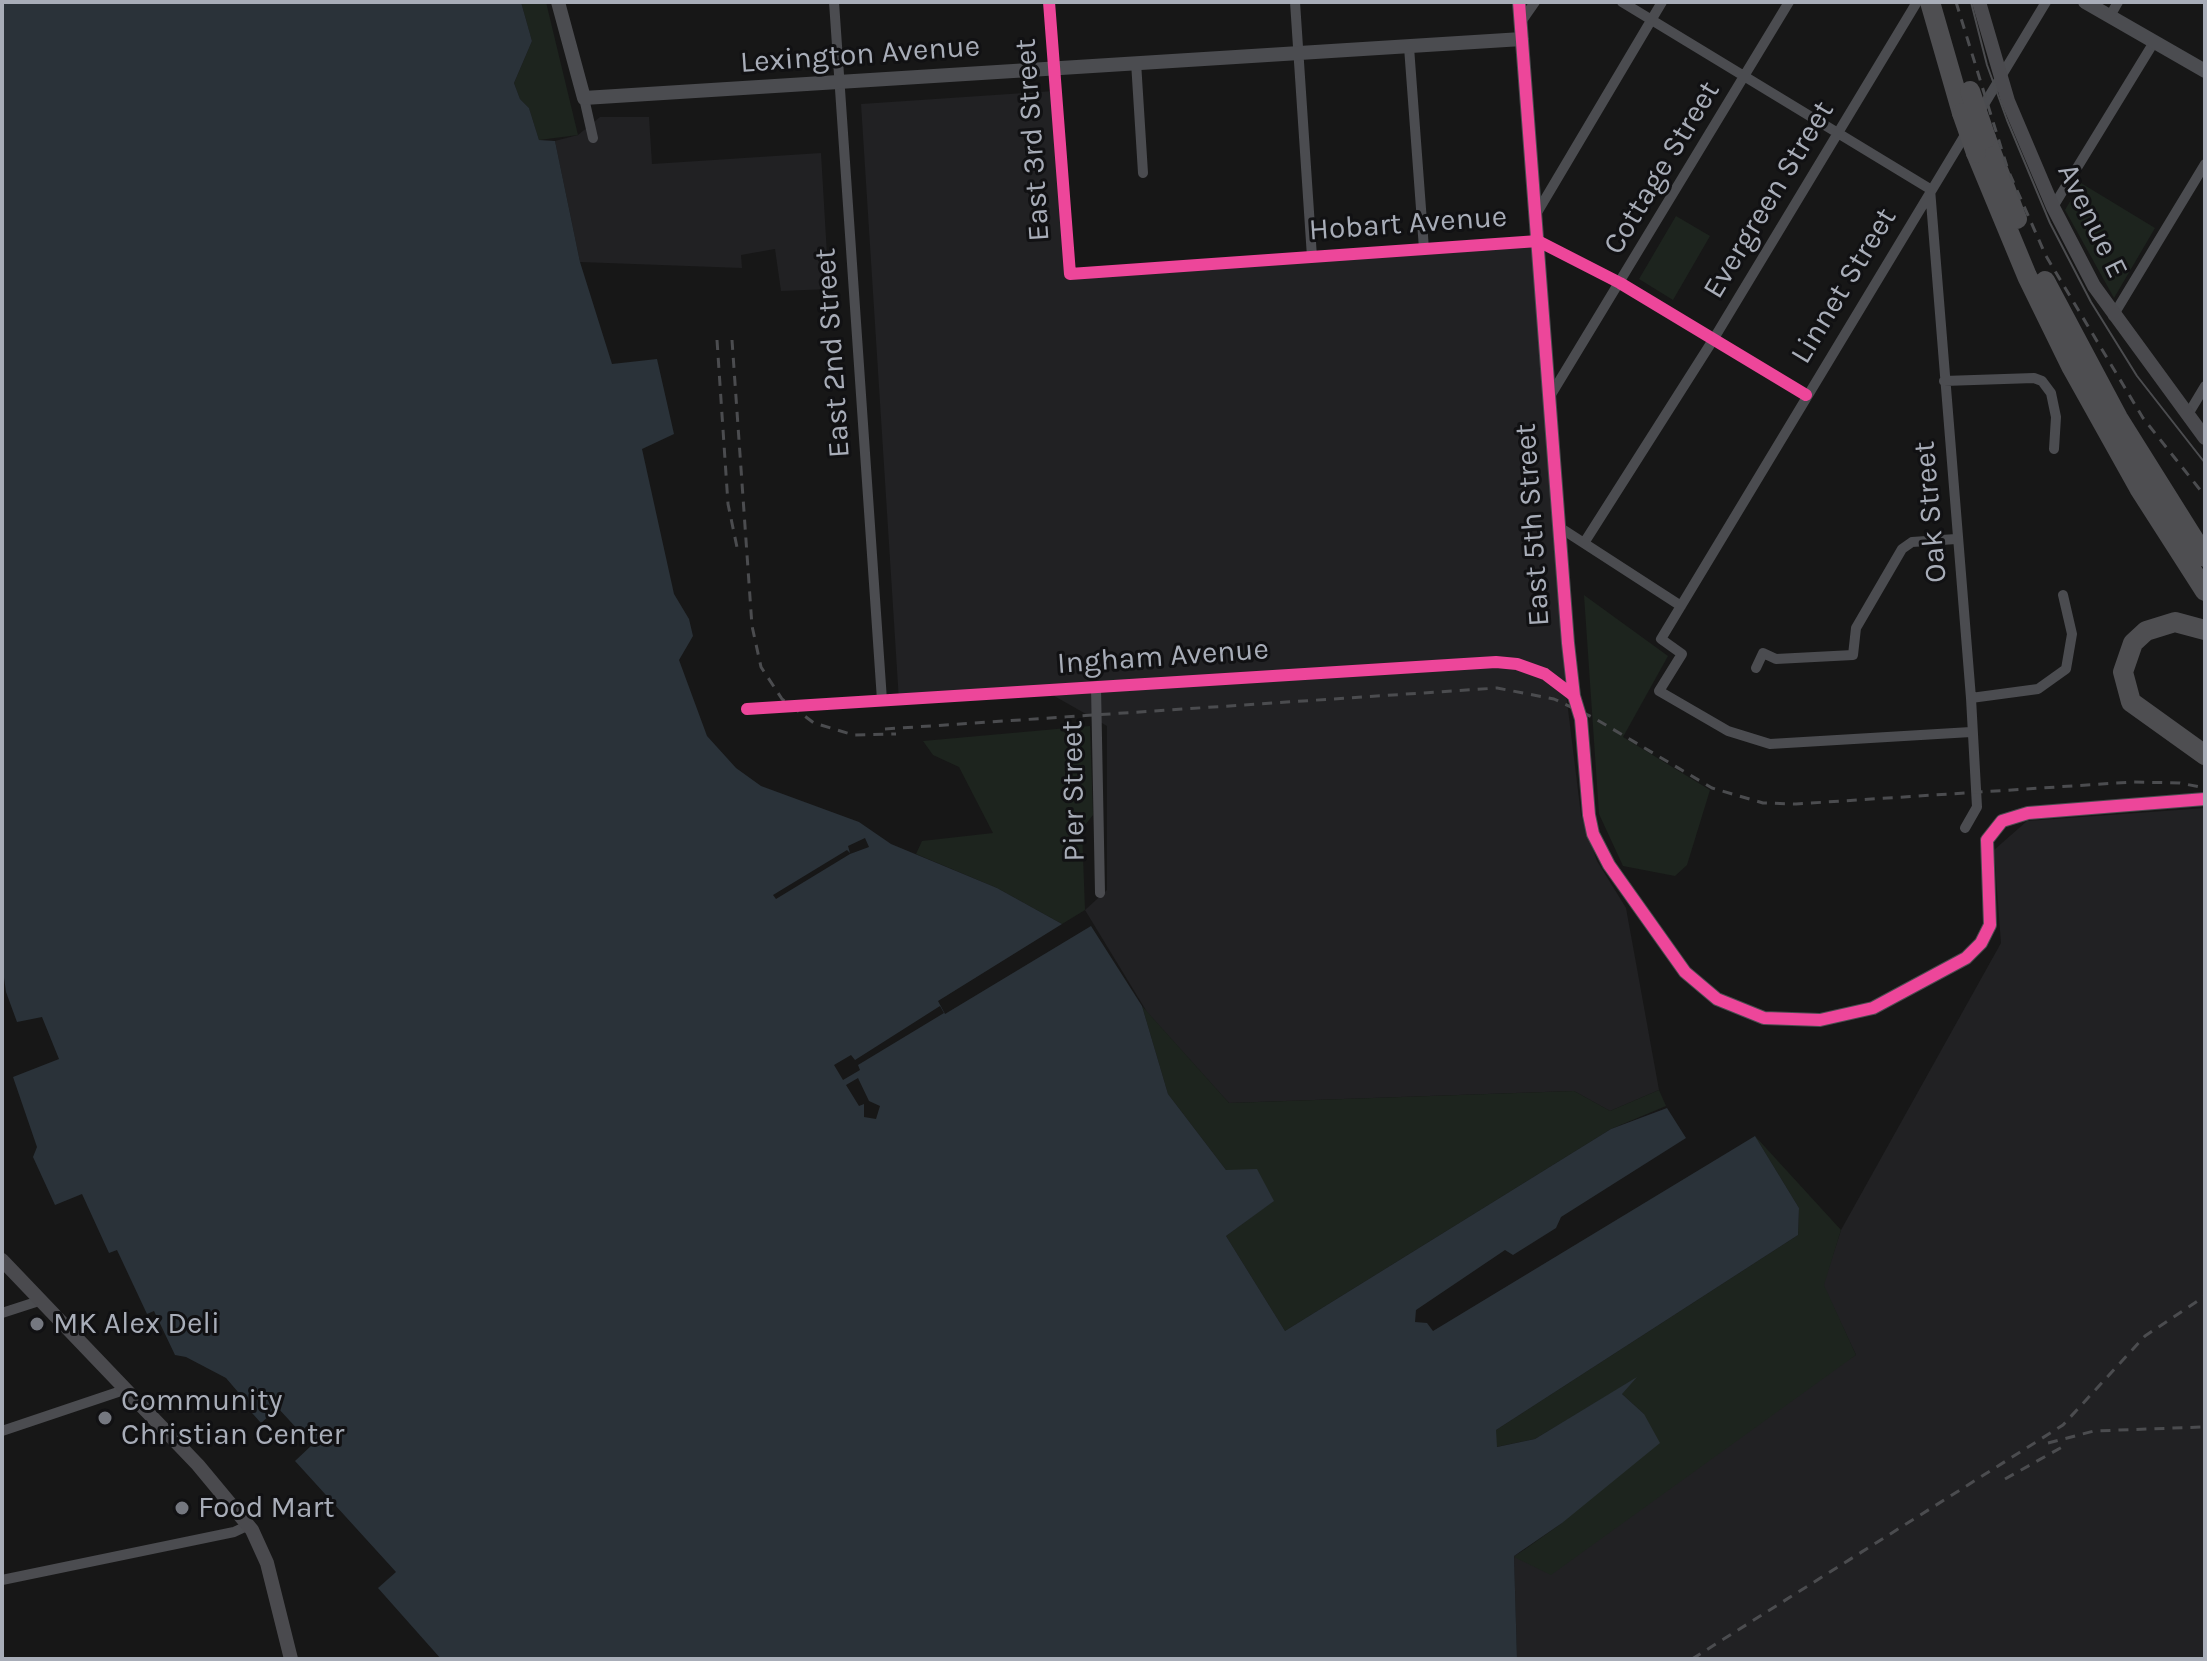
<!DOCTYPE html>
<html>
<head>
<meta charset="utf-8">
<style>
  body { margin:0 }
  #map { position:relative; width:2207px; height:1661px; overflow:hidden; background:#171717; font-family:Karla,sans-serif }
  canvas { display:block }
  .frame { position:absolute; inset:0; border:4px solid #a8adb8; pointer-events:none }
</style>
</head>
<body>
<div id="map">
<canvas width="2207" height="1661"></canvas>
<div class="frame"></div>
</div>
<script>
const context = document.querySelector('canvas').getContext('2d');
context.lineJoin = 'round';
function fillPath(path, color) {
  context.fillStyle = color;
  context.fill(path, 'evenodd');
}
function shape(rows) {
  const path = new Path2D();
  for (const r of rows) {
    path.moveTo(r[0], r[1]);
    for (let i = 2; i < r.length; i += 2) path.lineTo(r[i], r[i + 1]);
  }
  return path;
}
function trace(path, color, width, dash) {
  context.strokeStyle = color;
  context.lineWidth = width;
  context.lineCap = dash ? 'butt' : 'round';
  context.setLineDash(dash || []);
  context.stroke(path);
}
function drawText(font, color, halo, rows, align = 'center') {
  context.font = font + ' Karla,sans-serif';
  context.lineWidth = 6;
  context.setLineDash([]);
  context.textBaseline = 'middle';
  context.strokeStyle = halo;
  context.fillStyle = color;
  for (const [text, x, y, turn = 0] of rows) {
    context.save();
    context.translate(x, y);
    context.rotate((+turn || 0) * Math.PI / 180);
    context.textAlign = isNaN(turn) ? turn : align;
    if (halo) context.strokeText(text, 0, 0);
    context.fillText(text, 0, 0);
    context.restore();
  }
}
const built = shape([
  [1054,91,1069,274,1538,243,1554,549,1567,701,1581,815,1597,861,1626,908,1659,1090,1610,1111,1574,1091,1229,1103,1147,1012,1085,910,1107,890,1107,726,1049,693,899,701,861,104],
  [600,117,649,117,652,164,821,153,829,289,781,291,775,249,741,255,742,268,580,262,555,141,578,135],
  [2205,808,2205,1659,1517,1659,1514,1556,1856,1355,1823,1285,1841,1230,2001,943,1994,850,2027,821]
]);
const green = shape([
  [521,2,546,2,578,135,539,140,529,108,520,99,514,83,532,41],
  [2081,183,2155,228,2114,298,2065,210],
  [1676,216,1710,236,1673,300,1639,279],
  [1584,595,1668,656,1623,737,1710,790,1687,865,1675,876,1623,866,1599,814],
  [1090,726,1093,815,1082,829,1085,910,1062,924,997,888,916,854,922,841,993,833,959,767,933,755,923,741],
  [1142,1006,1229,1103,1574,1091,1610,1111,1659,1090,1666,1106,1611,1129,1285,1331,1226,1236,1273,1201,1226,1170,1168,1094],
  [1755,1136,1841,1230,1824,1285,1856,1355,1551,1575,1514,1557,1562,1523,1644,1414,1621,1393,1633,1380,1535,1439,1496,1447,1496,1430,1798,1235,1799,1208]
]);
const water = shape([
  [2,2,521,2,532,41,514,83,520,99,529,108,539,140,555,141,580,262,612,364,657,359,674,434,642,449,674,594,689,619,693,636,679,660,707,736,736,768,761,786,859,822,891,844,997,888,1062,924,938,1001,945,1014,1091,926,1142,1006,1168,1094,1226,1170,1257,1169,1274,1201,1226,1236,1285,1331,1611,1129,1667,1108,1686,1138,1561,1217,1556,1228,1513,1255,1505,1250,1416,1310,1415,1322,1427,1323,1433,1331,1755,1136,1799,1208,1798,1235,1496,1430,1497,1447,1535,1439,1637,1377,1622,1394,1644,1414,1660,1443,1562,1523,1514,1556,1517,1659,441,1659,378,1588,396,1572,295,1461,312,1445,278,1408,261,1423,235,1394,238,1392,226,1378,186,1357,175,1355,154,1311,147,1314,117,1250,109,1253,82,1194,55,1205,33,1157,37,1147,13,1077,59,1059,42,1017,17,1022,6,992,2,963]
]);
const pier = shape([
  [865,838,869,847,850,854,776,899,773,895,847,850,850,853,848,846],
  [940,1006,944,1013,858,1065,860,1070,843,1080,834,1065,851,1055,855,1060],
  [858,1078,869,1101,880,1106,876,1119,864,1117,864,1104,859,1106,846,1085]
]);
const minor = shape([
  [834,2,882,700],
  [1049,2,1070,274,1538,241,1620,283,1806,395],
  [1295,2,1312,257],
  [1622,2,1930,189,1971,698,1977,807,1965,828],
  [2110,16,2118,2],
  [1521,22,1535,2],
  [1409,47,1424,249],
  [1136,62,1143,173],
  [584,98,593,138],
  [1979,113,2046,2],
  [1968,130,1661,639,1682,654,1659,691,1728,731,1770,744,1971,732],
  [2053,207,2154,42],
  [1535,216,1662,2],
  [2113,316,2205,164],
  [1944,381,2034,378,2042,381,2051,393,2056,417,2054,449],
  [1549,398,1789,2],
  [2187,416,2205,386],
  [1559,527,1681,606],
  [1584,543,1713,340,1917,2],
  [1756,668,1763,653,1776,659,1853,655,1856,628,1902,549,1912,542,1956,539],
  [1096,687,1100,893],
  [1971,698,2038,689,2066,669,2072,634,2063,595],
  [747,709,1496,662,1517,664,1545,674,1574,696],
  [2,1313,39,1301],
  [2,1431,124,1390],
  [2,1580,234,1532,249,1525]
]);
const tertiary = shape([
  [558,2,584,98,1522,39],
  [1519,2,1568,643,1574,696,1581,719,1589,815,1593,834,1609,865,1685,972,1717,999,1764,1018,1820,1020,1873,1008,1966,958,1981,943,1990,925,1987,840,2002,821,2028,813,2205,799],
  [2085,2,2205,71]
]);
const secondary = shape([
  [1979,2,2008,101,2053,207,2094,286,2205,438],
  [2,1260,198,1465,252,1530,267,1563,291,1659]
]);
const motorway = shape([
  [1930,2,1962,113],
  [1986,138,2017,219],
  [1976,153,2027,276,2072,368,2139,488,2205,591],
  [2045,281,2118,418,2205,557],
  [2205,630,2175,622,2146,631,2133,643,2123,672,2131,702,2205,755]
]);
const tram = shape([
  [1971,2,1987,65,2007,120,2050,223,2091,302,2137,376,2205,463]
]);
const rail = shape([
  [1956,2,2008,170,2046,256,2143,418,2205,496],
  [717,340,728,504,738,552],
  [732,340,752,626,761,667,782,699,814,723,854,735,896,734],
  [885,729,1497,688,1554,699,1594,718,1712,788,1763,803,1796,804,2133,782,2180,783,2205,788],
  [2048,1443,2094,1431,2202,1427],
  [2005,1479,2064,1446],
  [1692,1659,2063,1425,2145,1336,2205,1296]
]);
const motorwayBridge = shape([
  [1970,91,1986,138],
  [1962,113,1976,153]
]);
const cycleway = shape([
  [1049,2,1070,274,1538,241,1620,283,1806,395],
  [1519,2,1568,643,1574,696,1581,719,1589,815,1593,834,1609,865,1685,972,1717,999,1764,1018,1820,1020,1873,1008,1966,958,1981,943,1990,925,1987,840,2002,821,2028,813,2205,799],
  [747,709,1496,662,1517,664,1545,674,1574,696]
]);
const markers = [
  [37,1324,8,"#757880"],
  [105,1418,8,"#757880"],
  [182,1508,8,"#757880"]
];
const streetNames = [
  ["Lexington Avenue",860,55,-4],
  ["East 3rd Street",1033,140,-94],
  ["Cottage Street",1662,168,-59],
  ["Evergreen Street",1769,200,-59],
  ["Avenue E",2092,221,64],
  ["Hobart Avenue",1408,224,-4],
  ["Linnet Street",1844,286,-59],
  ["East 2nd Street",833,353,-94],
  ["Oak Street",1931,512,-95],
  ["East 5th Street",1533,525,-94],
  ["Ingham Avenue",1163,657,-4],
  ["Pier Street",1074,791,-91]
];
const poiNames = [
  ["MK Alex Deli",53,1324],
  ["Community",121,1401],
  ["Christian Center",121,1435],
  ["Food Mart",198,1508]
];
fillPath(built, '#212123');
fillPath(green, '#1d241e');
fillPath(water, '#2a3239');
fillPath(pier, '#171717');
trace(minor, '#4b4c50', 10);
trace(tertiary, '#4b4c50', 14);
trace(secondary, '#4a4a4e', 14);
trace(motorway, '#4e4e51', 20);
trace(tram, '#4b4c4f', 2);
trace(rail, '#4b4c4f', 3, [10, 8]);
trace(motorwayBridge, '#4e4e51', 20);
trace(cycleway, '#ed469a', 12);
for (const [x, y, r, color] of markers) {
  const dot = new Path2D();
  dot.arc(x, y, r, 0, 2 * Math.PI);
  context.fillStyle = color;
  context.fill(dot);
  trace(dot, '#111113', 3);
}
drawText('30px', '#a8adb8', '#111113', streetNames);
drawText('30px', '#a8adb8', '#111113', poiNames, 'left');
</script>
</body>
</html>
